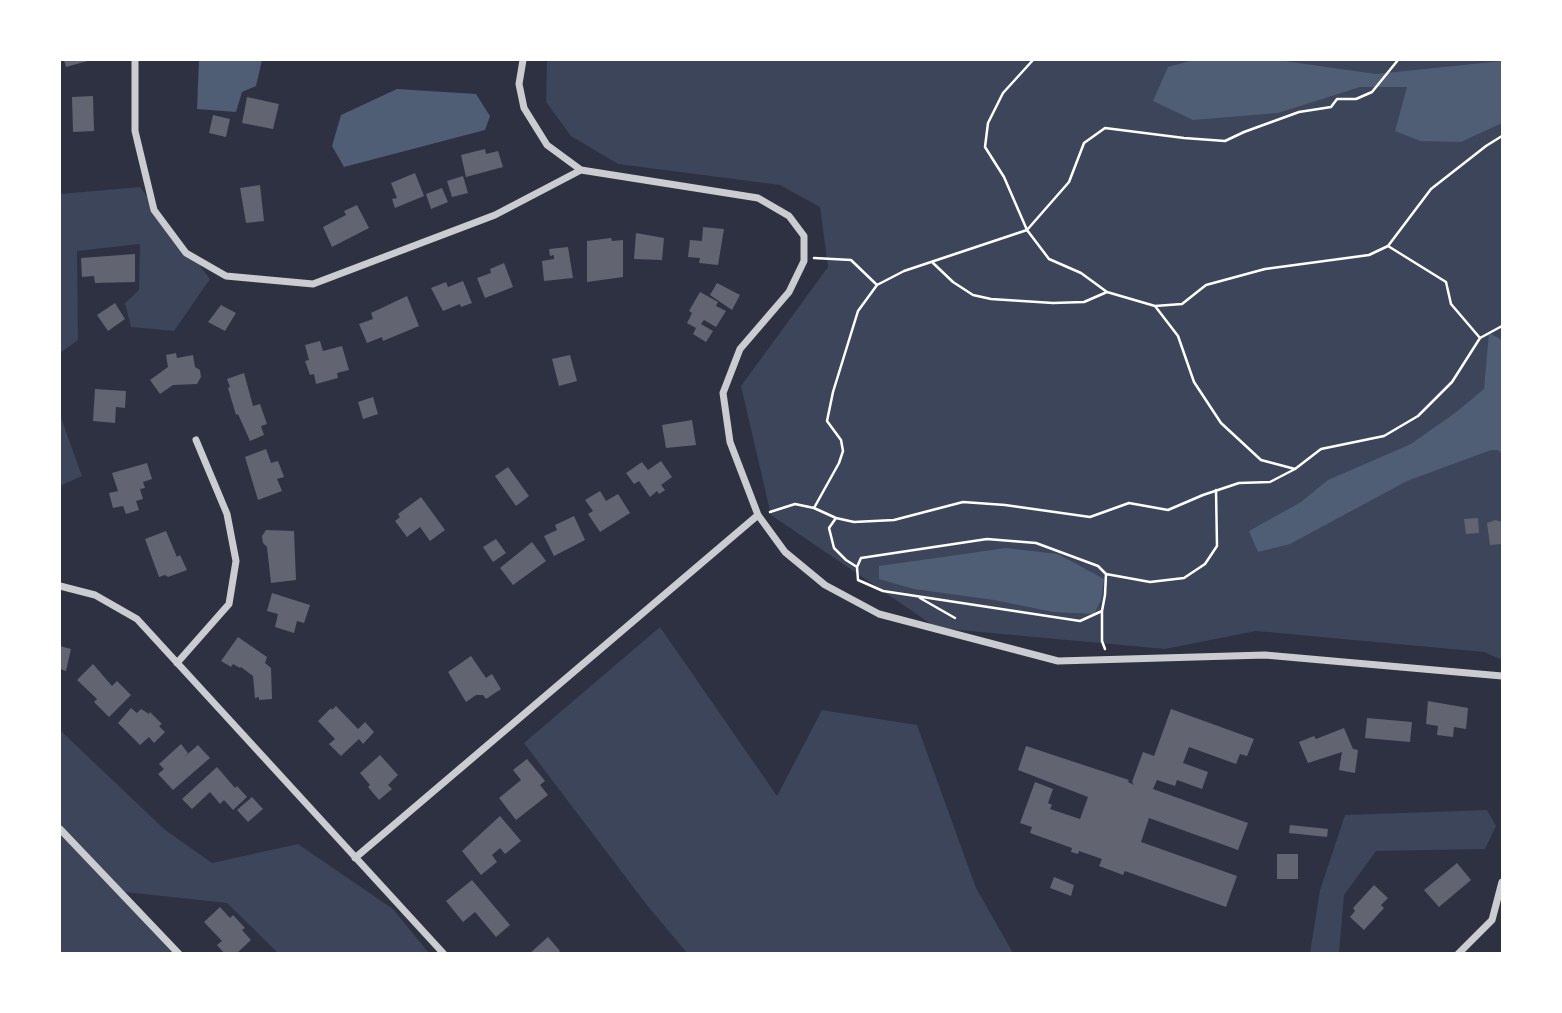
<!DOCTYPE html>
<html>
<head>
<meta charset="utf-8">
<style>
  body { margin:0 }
  #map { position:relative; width:1562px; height:1013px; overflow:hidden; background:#2d3142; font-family:"PT Sans Narrow",sans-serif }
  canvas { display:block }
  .frame { position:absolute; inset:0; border:61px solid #fff; pointer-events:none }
</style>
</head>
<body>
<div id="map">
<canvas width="1562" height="1013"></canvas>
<div class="frame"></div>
</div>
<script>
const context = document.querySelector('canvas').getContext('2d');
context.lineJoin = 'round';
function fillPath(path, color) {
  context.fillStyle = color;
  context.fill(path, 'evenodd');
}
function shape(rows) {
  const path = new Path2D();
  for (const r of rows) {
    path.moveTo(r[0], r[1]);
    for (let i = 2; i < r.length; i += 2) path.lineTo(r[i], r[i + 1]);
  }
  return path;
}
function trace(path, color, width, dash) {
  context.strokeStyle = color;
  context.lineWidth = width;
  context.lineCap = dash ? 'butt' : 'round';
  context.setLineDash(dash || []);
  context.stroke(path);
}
const green = shape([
  [547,60,1502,60,1502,660,1484,652,1256,631,1165,649,937,628,771,515,741,386,828,267,820,207,780,185,618,164,571,136,546,102],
  [140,187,210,279,174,331,131,327,125,303,139,290,140,244,77,251,78,340,60,353,60,194],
  [60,415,82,476,60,486],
  [660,627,777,796,822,710,917,725,976,888,1013,953,687,953,646,904,524,743],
  [60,730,164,829,212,863,298,844,393,909,429,953,278,953,227,903,125,892,181,953,60,953],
  [1487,810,1496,826,1485,849,1376,851,1344,895,1339,953,1310,953,1320,890,1345,815]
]);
const water = shape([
  [199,60,262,60,256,86,242,92,236,112,197,109],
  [1193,60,1277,60,1376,74,1502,61,1502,123,1461,142,1420,141,1395,131,1407,87,1360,87,1278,113,1193,120,1153,101,1168,67],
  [397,89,476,94,490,116,485,130,344,167,332,146,341,115],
  [1489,333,1502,340,1502,454,1498,450,1491,450,1407,481,1290,544,1258,552,1249,531,1301,502,1328,480,1411,444,1455,413,1484,389],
  [1006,548,1058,554,1104,579,1101,600,1094,614,1053,612,994,600,914,589,879,579,879,566]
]);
const building = shape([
  [64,60,91,60,66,67],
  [93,96,94,131,73,132,72,97],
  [247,97,279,104,273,129,242,123],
  [213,115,230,119,226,137,209,133],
  [485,149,486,154,498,151,503,167,466,177,461,155],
  [415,173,424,196,395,208,392,199,397,198,391,183],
  [463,176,468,193,452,197,447,181],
  [260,185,264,221,246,223,240,188],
  [442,188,448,202,431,209,426,194],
  [357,205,369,228,332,247,323,227,346,215,344,211],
  [703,227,724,229,718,265,699,263,700,258,688,257,690,240,702,241],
  [636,233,664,238,662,260,634,259],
  [611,238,612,241,623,240,623,277,587,282,587,241],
  [568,247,573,278,544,281,542,261,554,259,554,255,550,256,549,249],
  [135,254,135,282,95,283,94,276,82,277,81,258],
  [504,263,513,287,485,298,477,278,491,273,490,269],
  [463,281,472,303,461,307,460,304,443,311,431,288,446,282,448,287],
  [717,283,740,295,732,310,710,295],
  [700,292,718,302,716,306,726,311,716,327,704,320,701,324,713,331,706,342,693,334,696,328,687,323,692,313,689,311],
  [407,296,419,326,383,341,382,337,367,343,359,324,373,319,371,313],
  [115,303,125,319,108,331,97,315],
  [221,305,236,313,225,331,208,322],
  [320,341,323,351,342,346,349,370,337,373,338,378,316,384,314,374,310,375,305,361,309,360,305,345],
  [176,353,177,358,193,355,195,367,200,370,201,377,197,384,173,385,160,394,150,380,168,367,166,355],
  [570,355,577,381,559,386,552,359],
  [244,373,253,406,260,404,267,424,261,426,264,435,250,441,238,414,236,415,228,388,230,387,227,379],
  [95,389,126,391,125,408,116,407,115,423,93,421],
  [373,397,378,414,363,419,358,402],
  [692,420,696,445,666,448,662,425],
  [266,449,271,463,278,461,284,477,277,479,282,491,258,500,245,457],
  [661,461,672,477,661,485,665,490,659,494,657,491,650,497,639,481,634,484,626,473,642,462,648,470],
  [147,463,152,479,143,482,145,488,140,489,143,499,136,501,139,510,126,514,123,506,113,508,109,493,118,491,112,473],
  [508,467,529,496,516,506,495,476],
  [600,491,606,501,618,494,630,513,600,532,588,514,593,511,585,500],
  [421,497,445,530,430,541,420,527,407,537,395,521,400,517,398,514],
  [574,516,585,540,554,556,544,536,557,530,555,525],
  [1478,518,1479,533,1466,534,1464,519],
  [1495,520,1502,522,1502,544,1490,545,1487,523],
  [266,530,294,531,296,580,271,583,267,547,263,543,262,536],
  [166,531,177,557,180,555,187,570,168,577,165,575,159,577,145,539],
  [496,539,506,553,493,562,483,547],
  [532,542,546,561,513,585,500,568],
  [272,593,310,605,304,623,297,621,294,633,275,627,278,614,267,611],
  [238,637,267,657,265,663,271,668,272,699,259,700,259,697,255,698,253,676,241,667,240,668,233,664,231,667,221,661],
  [60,646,71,649,66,671,60,669],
  [471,656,486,678,492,674,501,689,486,699,483,695,476,695,466,702,448,672],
  [93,664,112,686,117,681,131,695,109,717,94,702,97,699,77,680],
  [1428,701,1468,708,1466,729,1454,727,1453,737,1437,735,1438,726,1426,724],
  [336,706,358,729,365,722,374,732,363,744,359,739,341,756,329,744,335,739,318,721,331,708,332,710],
  [131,708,137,713,141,709,149,714,150,712,162,724,159,726,165,732,154,743,149,737,140,745,118,723],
  [1171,709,1254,739,1247,756,1240,754,1236,764,1189,747,1183,763,1208,772,1202,789,1177,780,1175,786,1157,780,1153,789,1248,823,1238,850,1149,818,1141,842,1237,876,1226,907,1125,871,1123,875,1099,866,1102,859,1079,851,1078,854,1071,852,1072,848,1030,833,1032,827,1020,823,1035,782,1053,789,1048,803,1052,805,1050,809,1080,819,1088,797,1018,770,1026,746,1129,780,1128,782,1134,785,1132,782,1143,752,1154,756],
  [1367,718,1412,722,1410,742,1365,738],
  [1344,728,1353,749,1358,750,1355,773,1339,770,1342,752,1308,763,1299,742,1314,736,1316,739],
  [181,744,188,753,183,758,198,745,210,758,173,790,158,774,164,769,159,764],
  [380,755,398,775,388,785,392,789,379,800,368,787,370,785,360,773],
  [527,759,545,781,540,785,548,795,516,820,499,798,521,780,513,770],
  [217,767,235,788,237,786,247,797,233,810,224,800,220,804,210,792,192,809,182,799],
  [252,797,263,809,248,822,237,810],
  [500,816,521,841,505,854,500,848,492,855,497,862,481,875,462,851],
  [1290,825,1328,829,1327,837,1289,833],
  [1277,854,1298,854,1298,879,1277,879],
  [1457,863,1471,880,1439,907,1424,890],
  [1054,877,1074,885,1071,896,1050,888],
  [472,880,510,925,496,937,475,912,463,922,446,901],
  [1374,885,1388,898,1381,905,1384,908,1364,930,1350,917,1355,911,1353,908],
  [220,907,230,918,233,915,245,928,242,930,251,940,236,954,225,954,217,945,222,941,204,922],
  [548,937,560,951,557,954,529,954]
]);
const path = shape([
  [1033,60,1003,93,988,123,985,147,1004,177,1027,230,904,271,877,285,858,311,833,392,827,421,841,440,843,451,839,463,814,508,836,518,854,522,894,520,963,502,1005,505,1090,517,1129,503,1168,510,1203,495,1239,483,1270,482,1295,469,1321,449,1384,436,1418,416,1452,382,1480,338,1502,326],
  [1388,246,1431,189,1486,146,1502,136],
  [814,258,851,260,877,285],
  [932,262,953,282,973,295,991,299,1053,303,1084,302,1107,292],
  [1155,306,1182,304,1206,285,1265,269,1369,255,1388,246,1446,282,1451,304,1480,338],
  [1295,469,1261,460,1221,423,1194,382,1178,336,1155,306,1107,292,1081,273,1049,259,1027,230,1069,182,1084,143,1105,128,1184,138,1225,141,1244,132,1299,112,1331,107,1337,99,1356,99,1372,92,1398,60],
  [770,512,795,504,814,508],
  [836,518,829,528,834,548,846,560,857,567,858,580,883,591,1080,621,1102,611,1105,595,1106,574,1098,566,1036,543,987,539,861,558,857,567],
  [1106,574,1150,582,1184,578,1205,564,1217,546,1216,490],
  [920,598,955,618],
  [1102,611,1102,641,1105,649]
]);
const minor = shape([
  [135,60,135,131,154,210,186,253,226,276,313,284,495,215,581,170],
  [523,60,519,84,524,108,547,145,581,170,758,198,789,216,804,236,804,261,789,292,740,349,723,393,730,442,758,515,785,552,825,585,879,614,1058,661,1265,655,1502,676],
  [60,586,95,595,137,619,444,954],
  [177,663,229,604,236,561,227,514,196,440],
  [60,829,179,954],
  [355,858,758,515],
  [1458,954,1492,920,1502,882]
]);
fillPath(green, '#3c4559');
fillPath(water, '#4f5d75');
fillPath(building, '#626471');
trace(path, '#fff', 2.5);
trace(minor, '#caccd0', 7);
</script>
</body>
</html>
